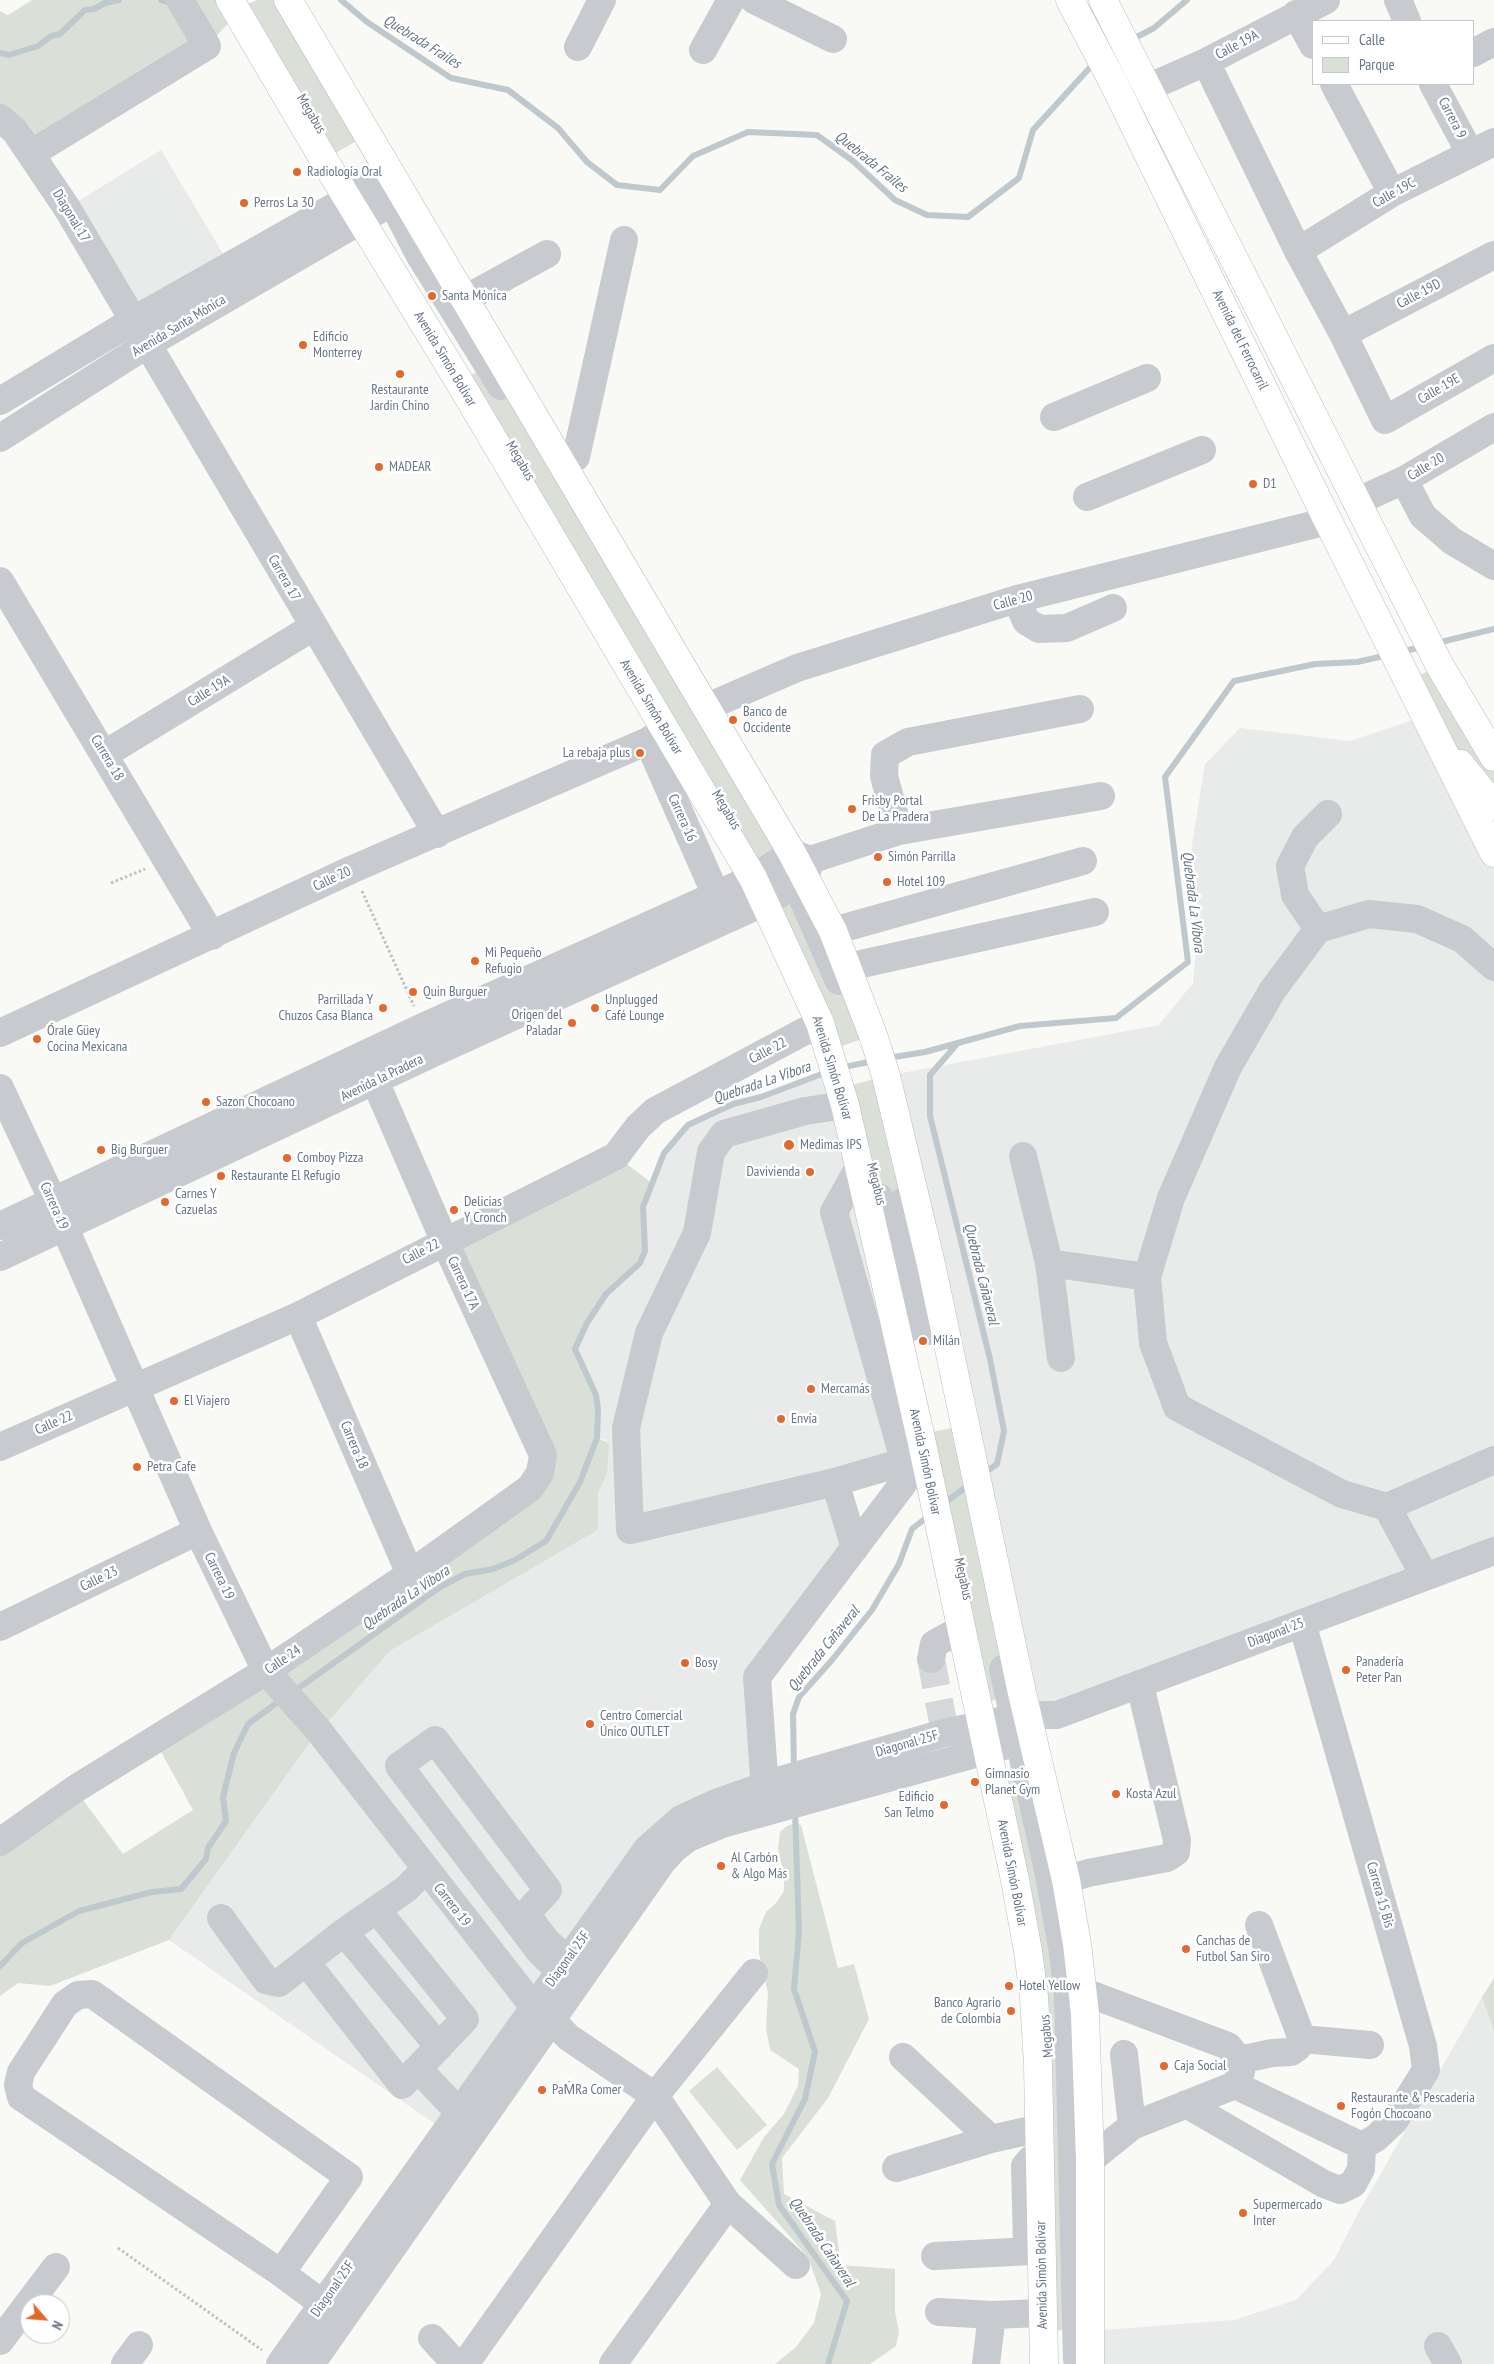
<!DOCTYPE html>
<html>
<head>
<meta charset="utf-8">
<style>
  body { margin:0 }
  #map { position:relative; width:1494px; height:2364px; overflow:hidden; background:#f9f9f6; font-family:"PT Sans Narrow",sans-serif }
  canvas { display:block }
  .legend { position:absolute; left:1312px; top:20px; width:162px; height:65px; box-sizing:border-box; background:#fff; border:1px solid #c3c8cf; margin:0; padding:6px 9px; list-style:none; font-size:15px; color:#687687 }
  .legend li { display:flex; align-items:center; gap:10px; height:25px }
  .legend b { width:25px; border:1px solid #c3c8cf }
  .north { position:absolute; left:20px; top:2294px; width:50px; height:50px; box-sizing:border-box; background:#fff; border:1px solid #c3c8cf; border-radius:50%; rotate:117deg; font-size:14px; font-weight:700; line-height:20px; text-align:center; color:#687687 }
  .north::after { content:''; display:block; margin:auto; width:18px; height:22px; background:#e2692d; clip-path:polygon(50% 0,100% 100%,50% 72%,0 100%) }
</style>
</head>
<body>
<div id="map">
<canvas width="1494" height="2364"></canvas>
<ul class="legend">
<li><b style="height:6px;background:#fff"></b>Calle</li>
<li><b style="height:14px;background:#dae0d7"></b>Parque</li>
</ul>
<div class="north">N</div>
</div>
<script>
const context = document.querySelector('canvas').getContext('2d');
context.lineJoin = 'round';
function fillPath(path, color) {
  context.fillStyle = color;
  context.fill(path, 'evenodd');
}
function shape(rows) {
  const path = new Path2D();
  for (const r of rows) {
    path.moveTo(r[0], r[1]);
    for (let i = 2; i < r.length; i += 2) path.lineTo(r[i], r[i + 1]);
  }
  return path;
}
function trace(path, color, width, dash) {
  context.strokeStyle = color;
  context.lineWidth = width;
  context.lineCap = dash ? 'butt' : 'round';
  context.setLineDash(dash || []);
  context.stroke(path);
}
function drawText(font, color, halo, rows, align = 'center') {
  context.font = font + ' "PT Sans Narrow",sans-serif';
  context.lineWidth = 5;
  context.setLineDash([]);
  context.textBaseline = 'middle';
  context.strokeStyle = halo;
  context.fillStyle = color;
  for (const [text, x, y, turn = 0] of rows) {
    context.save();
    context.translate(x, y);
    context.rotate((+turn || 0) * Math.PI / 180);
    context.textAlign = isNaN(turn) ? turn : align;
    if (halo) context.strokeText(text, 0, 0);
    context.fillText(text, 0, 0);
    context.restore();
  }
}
const built = shape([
  [161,150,231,267,134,320,67,208],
  [1425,716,1494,853,1494,1551,1027,1715,886,1076,1159,1025,1193,983,1198,928,1192,844,1205,764,1240,728,1350,741],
  [834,1070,924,1456,836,1482,855,1548,757,1677,765,1786,716,1803,445,2131,169,1940,308,1745,390,1651,598,1530,598,1493,607,1474,607,1440,597,1438,598,1410,575,1349,587,1323,606,1294,640,1263,645,1225,643,1207,664,1153,688,1125,733,1104,761,1097],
  [1482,1997,1494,2032,1494,2364,1090,2364,1090,2331,1234,2320,1296,2300,1334,2260,1356,2217]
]);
const green = shape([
  [32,0,230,0,237,14,207,46,32,153,0,118,0,11,8,15],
  [257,0,278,0,360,139,334,154,246,5],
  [488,365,782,859,762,872,470,376],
  [1427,672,1455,693,1494,732,1494,853,1419,675],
  [796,885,862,1039,839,1047,774,897],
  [874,1079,918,1268,898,1272,852,1085],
  [616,1156,652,1183,643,1207,645,1251,640,1263,606,1294,587,1323,575,1349,596,1395,598,1410,597,1438,609,1443,607,1474,598,1493,598,1530,390,1651,308,1745,169,1940,50,1986,18,1983,0,1996,0,1842,75,1789,123,1854,193,1810,154,1739,540,1473,444,1240],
  [952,1428,1009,1697,990,1701,931,1432],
  [1025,1772,1048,1870,1076,2331,1056,2330,1005,1776],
  [796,1823,801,1825,838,1968,854,1964,869,2019,828,2098,782,2158,784,2194,835,2221,841,2265,895,2269,895,2312,899,2331,896,2346,870,2364,775,2364,796,2347,814,2323,821,2294,808,2257,740,2180,764,2137,784,2114,798,2086,799,2069,770,2050,766,2028,768,1993,759,1953,759,1929,766,1912,776,1903,784,1891,784,1877,778,1848,780,1832,787,1826],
  [1494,1978,1494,2032,1482,1997],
  [717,2067,767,2125,737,2150,689,2091]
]);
const stream = shape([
  [161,0,174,3],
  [341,0,367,22,451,78,508,90,558,128,587,162,617,185,660,190,693,156,748,132,817,135,853,161,895,200,927,215,968,217,1019,178,1033,130,1095,62],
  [1131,40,1154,28,1187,0],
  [0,53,9,55,38,46,51,36,60,34,85,10,94,9,105,3,119,0],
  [1437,643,1494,629],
  [1400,652,1422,647],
  [957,1044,930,1075,930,1116,990,1359,1004,1431,997,1464,982,1475],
  [888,1058,925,1052,1020,1026,1116,1018,1188,962,1165,777,1234,681,1315,664,1357,662,1388,655],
  [839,1068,874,1061],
  [942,1505,970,1484],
  [293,1692,440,1587,465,1574,493,1569,515,1560,546,1541,580,1482,597,1438,598,1410,596,1395,575,1349,587,1323,606,1294,640,1263,645,1251,643,1207,664,1153,688,1125,733,1104,761,1097,827,1072],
  [794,1770,793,1714,799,1697,832,1660,872,1610,899,1564,912,1529,931,1514],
  [795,1810,799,1932,794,1989,815,2052,805,2099,772,2164,779,2205,847,2301,828,2364],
  [0,1966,22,1943,79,1911,152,1892,181,1889,206,1859,208,1848,226,1821,223,1797,234,1753,248,1724,282,1699]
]);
const minorTunnel = shape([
  [931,1659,943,1722]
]);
const path = shape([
  [111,883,145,869],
  [362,891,414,1006],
  [118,2248,262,2350]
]);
const minor = shape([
  [754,0,833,39],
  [1398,0,1407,21],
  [1296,14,1313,45],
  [578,47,602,0],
  [703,50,731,0],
  [1473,53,1494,42],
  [1206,62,1298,251,1343,334,1385,420,1494,358],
  [1334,84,1392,193],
  [1433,84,1470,153],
  [1147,88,1206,62,1326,0],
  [0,118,15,131,67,208,437,834],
  [32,153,207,46,180,0],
  [383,184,419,254,501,386],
  [1298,251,1392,193,1494,142],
  [465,299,547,254],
  [1343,334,1494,255],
  [0,401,134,320,348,199,389,173],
  [1054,417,1147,378],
  [0,438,148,344,403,196],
  [563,464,576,457,624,240],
  [1404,480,1423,516,1452,541,1494,566],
  [1087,497,1202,450],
  [1356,502,1404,480,1494,427],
  [0,581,212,936],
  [1017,599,1026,621,1039,629,1067,628,1113,608],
  [707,707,797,668,1017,599,1328,521],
  [648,741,716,895],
  [105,754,313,627],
  [899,831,884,776,885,755,908,742,1080,709],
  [802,897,839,981],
  [1318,929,1295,895,1290,866,1305,837,1328,814],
  [833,931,1083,861],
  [848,967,1095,912],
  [1494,967,1462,939,1417,919,1369,914,1318,929,1272,991,1228,1067,1171,1198,1147,1277,1153,1343,1177,1407,1342,1494,1387,1507,1494,1460],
  [0,1033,353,869,648,741,665,730],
  [0,1088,53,1201,198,1531,266,1671,319,1731,533,2006],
  [845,1105,805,1111,724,1134,711,1152,697,1233,649,1333,626,1428,630,1530,835,1482,924,1456],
  [1023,1156,1049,1263,1061,1358],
  [859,1167,834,1212,904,1460],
  [879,1197,909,1328],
  [902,1202,931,1331],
  [0,1226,423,1027,716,895,753,878,792,853,810,860,899,831,1101,796],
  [0,1257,435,1052,765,902,805,879,808,868],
  [1049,1263,1147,1277],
  [298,1316,410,1574],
  [0,1447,298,1316,616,1156,638,1127,655,1111,820,1023],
  [835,1482,855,1548],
  [1387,1507,1425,1577],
  [1302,1623,1423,2046,1426,2070,1395,2120,1376,2138,1362,2146],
  [0,1627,198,1531],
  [931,1659,934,1644,961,1629],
  [1003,1669,1048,1870,1062,1946,1068,1995,1077,2359],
  [766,1804,757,1677,924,1456],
  [0,1842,75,1789,266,1671,410,1574,530,1488,540,1473,543,1455,444,1240,375,1081],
  [1066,1880,1088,1873,1167,1858,1176,1852,1177,1840,1140,1685],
  [221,1918,266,1980,279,1983,344,1932,406,1889,425,1870],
  [344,1932,439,2047],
  [306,1962,402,2085,465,2019,377,1910],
  [560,1971,540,1952,399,1766,435,1740,548,1890,526,1914,547,1942,568,1960],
  [1082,1991,1228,2046,1239,2060,1241,2072,1235,2085,1132,2126,1090,2160],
  [552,2020,568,2037,655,2096,728,2204,796,2265],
  [1302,2039,1370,2045],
  [1124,2054,1132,2126],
  [903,2057,991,2139],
  [1239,2060,1272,2053,1291,2052,1298,2047,1302,2039,1259,1925],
  [418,2069,459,2112],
  [1235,2085,1362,2146],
  [1186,2104,1324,2184,1340,2190,1353,2184,1361,2169,1362,2146],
  [1040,2156,1031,2159,1025,2166,1027,2243,1031,2251,1041,2252],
  [896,2168,991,2139,1040,2128],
  [935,2256,1031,2251],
  [281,2273,349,2177,92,1994,78,1995,65,2004,21,2072,18,2085,21,2097,281,2273,323,2304],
  [939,2312,992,2315,1042,2313],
  [432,2338,456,2364],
  [0,2341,56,2267],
  [1438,2346,1448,2364],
  [125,2364,139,2345],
  [280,2364,647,1849,681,1819,716,1803,778,1781,944,1733,1027,1715,1057,1715,1494,1551],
  [311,2364,662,1862,674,1849,688,1838,722,1824,1011,1744],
  [465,2364,655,2096,754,1973],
  [613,2364,728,2204],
  [986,2364,992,2315]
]);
const major = shape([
  [230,0,324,160,460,383,753,878,820,1023,845,1105,920,1434,1015,1880,1028,1951,1034,1997,1038,2065,1044,2364],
  [288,0,792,853,833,931,873,1035,886,1076,931,1264,1022,1693,1066,1880,1077,1944,1085,2014,1090,2160,1090,2364],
  [1070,0,1112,80,1328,521,1494,853],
  [1103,0,1440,666,1494,757],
  [1460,764,1494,806]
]);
const markers = [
  [297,172,5,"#e2692d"],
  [244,203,5,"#e2692d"],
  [432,296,5,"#e2692d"],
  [303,345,5,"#e2692d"],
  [400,374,5,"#e2692d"],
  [379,467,5,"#e2692d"],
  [1253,484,5,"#e2692d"],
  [733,720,5,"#e2692d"],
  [640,753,5,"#e2692d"],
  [852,809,5,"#e2692d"],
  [878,857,5,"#e2692d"],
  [887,882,5,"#e2692d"],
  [475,961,5,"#e2692d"],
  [413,992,5,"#e2692d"],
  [383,1008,5,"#e2692d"],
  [595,1008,5,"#e2692d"],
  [572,1023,5,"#e2692d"],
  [37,1039,5,"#e2692d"],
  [206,1102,5,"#e2692d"],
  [789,1145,6,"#e2692d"],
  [101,1150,5,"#e2692d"],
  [287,1158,5,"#e2692d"],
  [810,1172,5,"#e2692d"],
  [221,1176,5,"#e2692d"],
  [165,1202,5,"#e2692d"],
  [454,1210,5,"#e2692d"],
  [923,1341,5,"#e2692d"],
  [811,1389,5,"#e2692d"],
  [174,1401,5,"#e2692d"],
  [781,1419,5,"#e2692d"],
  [137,1467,5,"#e2692d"],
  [685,1663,5,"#e2692d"],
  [1346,1670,5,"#e2692d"],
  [590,1724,5,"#e2692d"],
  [975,1782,5,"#e2692d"],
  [1116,1794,5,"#e2692d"],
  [944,1805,5,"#e2692d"],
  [721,1866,5,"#e2692d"],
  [1186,1949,5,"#e2692d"],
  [1009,1986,5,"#e2692d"],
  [1011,2011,5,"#e2692d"],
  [1164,2066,5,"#e2692d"],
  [542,2090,5,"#e2692d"],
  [1341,2106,5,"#e2692d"],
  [1243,2213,5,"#e2692d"]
];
const streetNames = [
  ["Calle 19A",1237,45,-28],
  ["Megabus",311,114,59],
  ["Carrera 9",1452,118,62],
  ["Calle 19C",1394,193,-29],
  ["Diagonal 17",71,216,59],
  ["Calle 19D",1419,294,-28],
  ["Avenida Santa Mónica",179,326,-31],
  ["Avenida del Ferrocarril",1240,340,64],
  ["Avenida Simón Bolívar",445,359,59],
  ["Calle 19E",1439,389,-30],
  ["Megabus",520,461,59],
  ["Calle 20",1426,467,-31],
  ["Carrera 17",284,578,60],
  ["Calle 20",1013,601,-15],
  ["Calle 19A",209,691,-32],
  ["Avenida Simón Bolívar",651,707,59],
  ["Carrera 18",107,758,59],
  ["Megabus",726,810,59],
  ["Carrera 16",682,818,66],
  ["Calle 20",332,879,-25],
  ["Calle 22",768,1051,-28],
  ["Avenida Simón Bolívar",832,1068,73],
  ["Avenida la Pradera",382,1078,-26],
  ["Megabus",876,1184,76],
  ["Carrera 19",54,1206,66],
  ["Calle 22",421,1252,-27],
  ["Carrera 17A",463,1283,65],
  ["Calle 22",54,1423,-24],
  ["Carrera 18",354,1445,67],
  ["Avenida Simón Bolívar",925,1462,78],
  ["Carrera 19",219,1576,64],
  ["Calle 23",99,1579,-26],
  ["Megabus",963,1579,77],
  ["Diagonal 25",1276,1633,-21],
  ["Calle 24",283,1660,-34],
  ["Diagonal 25F",907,1744,-16],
  ["Avenida Simón Bolívar",1012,1873,79],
  ["Carrera 15 Bis",1380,1895,74],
  ["Carrera 19",452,1905,52],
  ["Diagonal 25F",568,1959,-54],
  ["Megabus",1047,2036,-95],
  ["Avenida Simón Bolívar",1042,2275,-91],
  ["Diagonal 25F",333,2289,-55]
];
const poiNames = [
  ["Radiología Oral",307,172],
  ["Perros La 30",254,203],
  ["Santa Mónica",442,296],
  ["Edificio",313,337],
  ["Monterrey",313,353],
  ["Restaurante",400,390,"center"],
  ["Jardin Chino",400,406,"center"],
  ["MADEAR",389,467],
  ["D1",1263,484],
  ["Banco de",743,712],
  ["Occidente",743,728],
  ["La rebaja plus",630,753,"right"],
  ["Frisby Portal",862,801],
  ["De La Pradera",862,817],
  ["Simón Parrilla",888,857],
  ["Hotel 109",897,882],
  ["Mi Pequeño",485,953],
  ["Refugio",485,969],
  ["Quin Burguer",423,992],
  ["Parrillada Y",373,1000,"right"],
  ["Chuzos Casa Blanca",373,1016,"right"],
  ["Unplugged",605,1000],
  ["Café Lounge",605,1016],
  ["Origen del",562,1015,"right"],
  ["Paladar",562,1031,"right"],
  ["Órale Güey",47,1031],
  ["Cocina Mexicana",47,1047],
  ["Sazon Chocoano",216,1102],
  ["Medimas IPS",800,1145],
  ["Big Burguer",111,1150],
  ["Comboy Pizza",297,1158],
  ["Davivienda",800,1172,"right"],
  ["Restaurante El Refugio",231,1176],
  ["Carnes Y",175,1194],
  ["Cazuelas",175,1210],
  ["Delicias",464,1202],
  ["Y Cronch",464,1218],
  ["Milán",933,1341],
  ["Mercamás",821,1389],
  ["El Viajero",184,1401],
  ["Envía",791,1419],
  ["Petra Cafe",147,1467],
  ["Panadería",1356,1662],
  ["Peter Pan",1356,1678],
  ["Bosy",695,1663],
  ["Centro Comercial",600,1716],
  ["Único OUTLET",600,1732],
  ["Gimnasio",985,1774],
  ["Planet Gym",985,1790],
  ["Kosta Azul",1126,1794],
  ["Edificio",934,1797,"right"],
  ["San Telmo",934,1813,"right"],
  ["Al Carbón",731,1858],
  ["& Algo Más",731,1874],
  ["Canchas de",1196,1941],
  ["Futbol San Siro",1196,1957],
  ["Hotel Yellow",1019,1986],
  ["Banco Agrario",1001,2003,"right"],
  ["de Colombia",1001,2019,"right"],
  ["Caja Social",1174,2066],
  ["PaṀRa Comer",552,2090],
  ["Restaurante & Pescaderia",1351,2098],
  ["Fogón Chocoano",1351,2114],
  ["Supermercado",1253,2205],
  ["Inter",1253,2221]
];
const waterNames = [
  ["Quebrada Frailes",422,42,32],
  ["Quebrada Frailes",871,162,39],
  ["Quebrada La Vibora",1193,902,83],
  ["Quebrada La Vibora",762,1083,-19],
  ["Quebrada Cañaveral",981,1274,76],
  ["Quebrada La Vibora",406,1598,-34],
  ["Quebrada Cañaveral",824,1649,-51],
  ["Quebrada Cañaveral",822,2242,56]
];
fillPath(built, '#e9ebea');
fillPath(green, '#dae0d7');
trace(stream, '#bfc8cd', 6);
trace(minorTunnel, '#d5d8da', 28, [28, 14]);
trace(major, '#babdc2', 29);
trace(path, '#bfc1c3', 3, [2.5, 2.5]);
trace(minor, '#c7cace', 28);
trace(major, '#fff', 28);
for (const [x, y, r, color] of markers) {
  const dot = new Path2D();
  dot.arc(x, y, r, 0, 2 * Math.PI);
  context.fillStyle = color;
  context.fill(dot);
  trace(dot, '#fff', 2);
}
drawText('14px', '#687687', '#fff', streetNames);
drawText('14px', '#687687', '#fff', poiNames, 'left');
drawText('italic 15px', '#647783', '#fff', waterNames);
</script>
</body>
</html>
